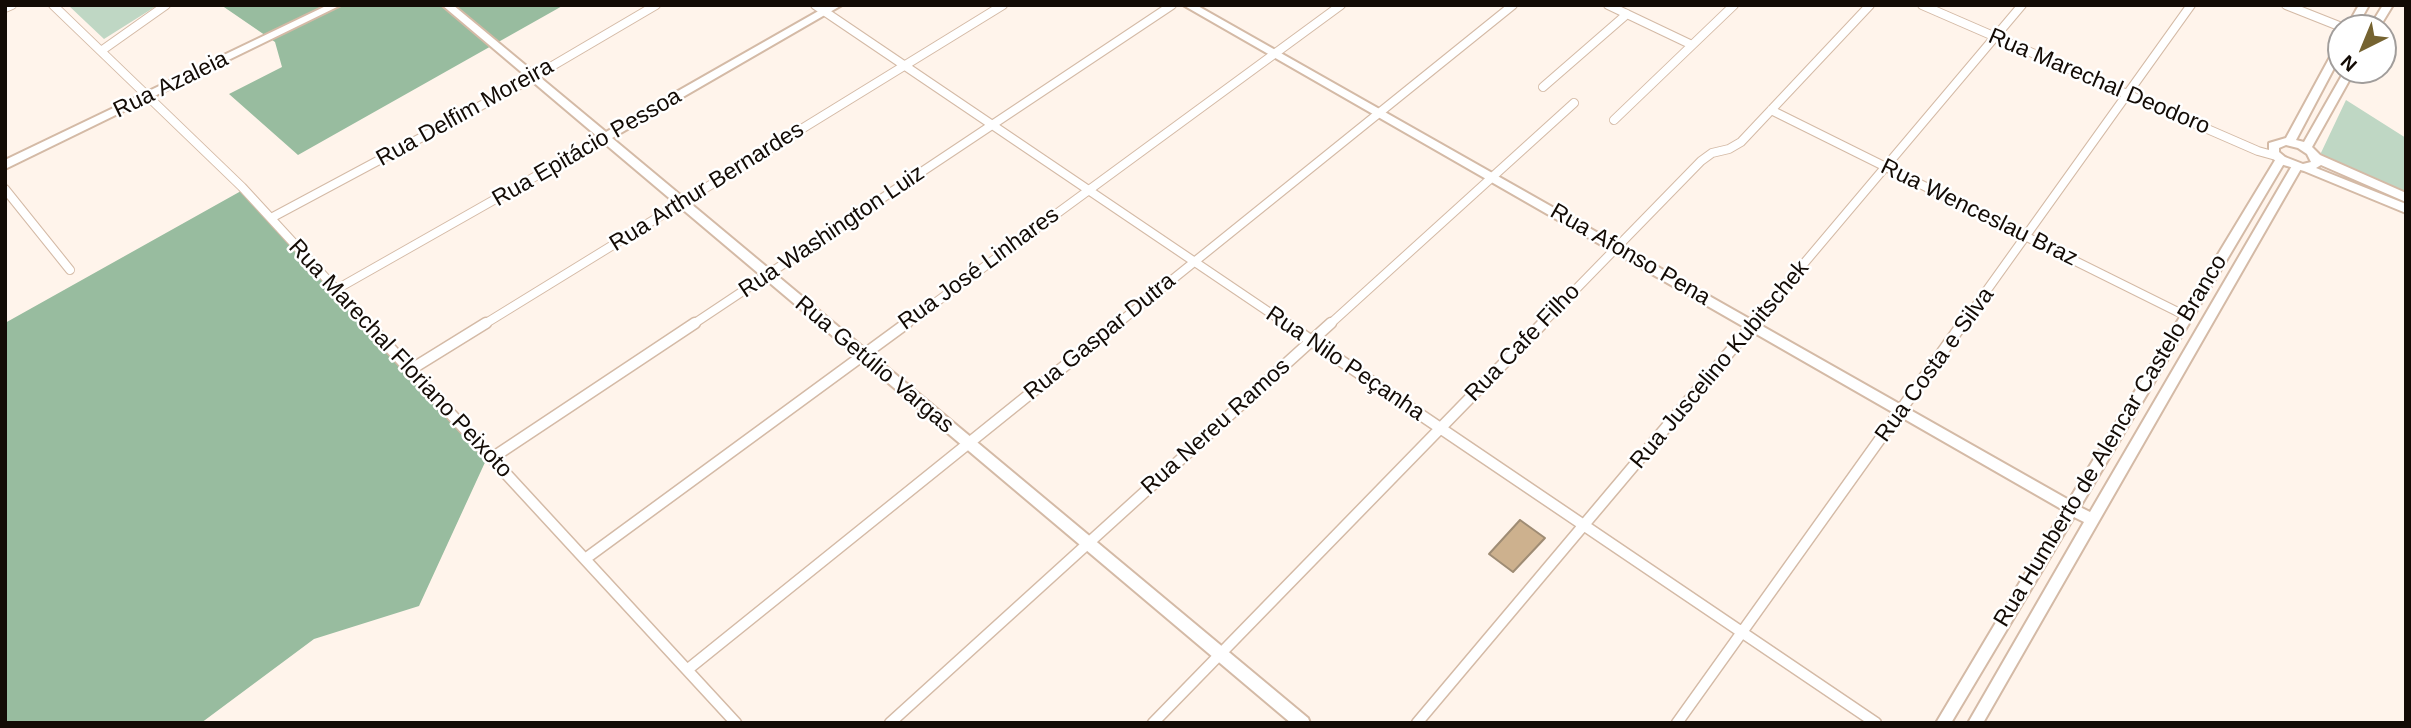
<!DOCTYPE html>
<html>
<head>
<meta charset="utf-8">
<style>
  body { margin:0 }
  #map { position:relative; width:2411px; height:728px; overflow:hidden; background:#fff4eb; font-family:Helvetica,sans-serif }
  canvas { display:block }
  .frame { position:absolute; inset:0; border:7px solid #130b05; pointer-events:none }
  .north { position:absolute; left:2327px; top:14px; width:70px; height:70px; box-sizing:border-box; background:#fff; border:2px solid #a19d9b; border-radius:50%; rotate:223deg; font-size:19px; font-weight:700; line-height:28px; text-align:center; color:#130b05 }
  .north::after { content:''; display:block; margin:auto; width:24px; height:32px; background:#756331; clip-path:polygon(50% 0,100% 100%,50% 72%,0 100%) }
</style>
</head>
<body>
<div id="map">
<canvas width="2411" height="728"></canvas>
<div class="frame"></div>
<div class="north">N</div>
</div>
<script>
const context = document.querySelector('canvas').getContext('2d');
context.lineJoin = 'round';
function fillPath(path, color) {
  context.fillStyle = color;
  context.fill(path, 'evenodd');
}
function shape(rows) {
  const path = new Path2D();
  for (const r of rows) {
    path.moveTo(r[0], r[1]);
    for (let i = 2; i < r.length; i += 2) path.lineTo(r[i], r[i + 1]);
  }
  return path;
}
function trace(path, color, width, dash) {
  context.strokeStyle = color;
  context.lineWidth = width;
  context.lineCap = dash ? 'butt' : 'round';
  context.setLineDash(dash || []);
  context.stroke(path);
}
function drawText(font, color, halo, rows, align = 'center') {
  context.font = font + ' Helvetica,sans-serif';
  context.lineWidth = 5;
  context.setLineDash([]);
  context.textBaseline = 'middle';
  context.strokeStyle = halo;
  context.fillStyle = color;
  for (const [text, x, y, turn = 0] of rows) {
    context.save();
    context.translate(x, y);
    context.rotate((+turn || 0) * Math.PI / 180);
    context.textAlign = isNaN(turn) ? turn : align;
    if (halo) context.strokeText(text, 0, 0);
    context.fillText(text, 0, 0);
    context.restore();
  }
}
const green = shape([
  [68,5,158,5,104,39],
  [2346,100,2406,138,2406,198,2319,157]
]);
const forest = shape([
  [221,5,564,5,298,155,229,94,282,67,275,42],
  [241,191,487,458,419,606,314,639,201,723,5,723,5,323]
]);
const building = shape([
  [1520,520,1545,538,1513,572,1489,554,1520,520]
]);
const minorFar1 = shape([
  [53,5,242,187,369,325],
  [815,5,1288,325],
  [1608,5,1692,45],
  [1922,5,2258,151,2276,156],
  [2286,5,2344,28],
  [5,8,12,5],
  [101,51,166,5],
  [1543,87,1627,14],
  [1771,110,2186,316],
  [1614,120,1734,5],
  [5,189,70,270],
  [271,218,525,82,656,5],
  [337,289,596,142],
  [483,325,1003,5],
  [692,325,1172,5],
  [905,325,1341,5],
  [1116,325,1513,5],
  [1329,325,1574,103],
  [1541,325,1701,161,1712,153,1729,149,1741,142,1870,5],
  [1752,325,2022,5],
  [1962,325,2191,5]
]);
const minor = shape([
  [367,323,736,723],
  [1285,323,1876,723],
  [410,370,486,323],
  [492,458,695,323],
  [585,559,907,323],
  [687,670,1118,323],
  [890,723,1331,323],
  [1153,723,1543,323],
  [1417,723,1754,323],
  [1677,723,1963,323]
]);
const tertiary = shape([
  [328,5,341,5,5,169,5,160,328,5],
  [442,5,453,5,606,132,829,5,842,5,612,138,1308,718,1310,723,1291,723,604,143,597,146,593,145,592,142,598,137,442,5],
  [1183,5,1196,5,2069,500,2277,157,2285,157,2286,160,2080,507,2090,512,2293,164,2301,164,2302,167,1983,723,1968,723,2084,522,2074,517,1951,723,1936,723,2063,510,1183,5]
]);
const secondary = shape([
  [2359,5,2369,5,2356,28,2346,28,2359,5],
  [2383,5,2393,5,2379,28,2369,28,2383,5],
  [2341,43,2341,55,2296,140,2304,142,2345,70,2355,70,2312,147,2320,155,2406,193,2406,202,2321,165,2316,168,2406,204,2406,213,2304,171,2277,163,2269,153,2269,143,2286,138,2336,46,2341,43],
  [2286,145,2298,148,2307,154,2311,162,2303,164,2285,157,2279,152,2279,148,2286,145]
]);
const streetNames = [
  ["Rua Marechal Deodoro",2099,82,23],
  ["Rua Azaleia",171,85,-26],
  ["Rua Delfim Moreira",465,113,-29],
  ["Rua Epitácio Pessoa",587,148,-30],
  ["Rua Arthur Bernardes",707,187,-32],
  ["Rua Wenceslau Braz",1979,213,26],
  ["Rua Washington Luiz",832,232,-34],
  ["Rua Afonso Pena",1630,255,30],
  ["Rua José Linhares",979,269,-36],
  ["Rua Gaspar Dutra",1100,337,-39],
  ["Rua Cafe Filho",1523,343,-46],
  ["Rua Marechal Floriano Peixoto",400,359,47],
  ["Rua Nilo Peçanha",1345,364,34],
  ["Rua Getúlio Vargas",874,365,40],
  ["Rua Juscelino Kubitschek",1720,365,-50],
  ["Rua Costa e Silva",1935,365,-54],
  ["Rua Nereu Ramos",1216,427,-42],
  ["Rua Humberto de Alencar Castelo Branco",2111,441,-59]
];
fillPath(green, '#bfd7c4');
fillPath(forest, '#98bc9f');
fillPath(building, '#cdb18e');
trace(building, '#9f8c74', 2);
trace(minorFar1, '#d4baa6', 10);
trace(minor, '#d4baa6', 13);
trace(tertiary, '#d4baa6', 4);
trace(secondary, '#d4baa6', 4);
trace(minorFar1, '#fff', 8);
trace(minor, '#fff', 10);
fillPath(tertiary, '#fff');
fillPath(secondary, '#fff');
drawText('23px', '#130b05', '#fff', streetNames);
</script>
</body>
</html>
